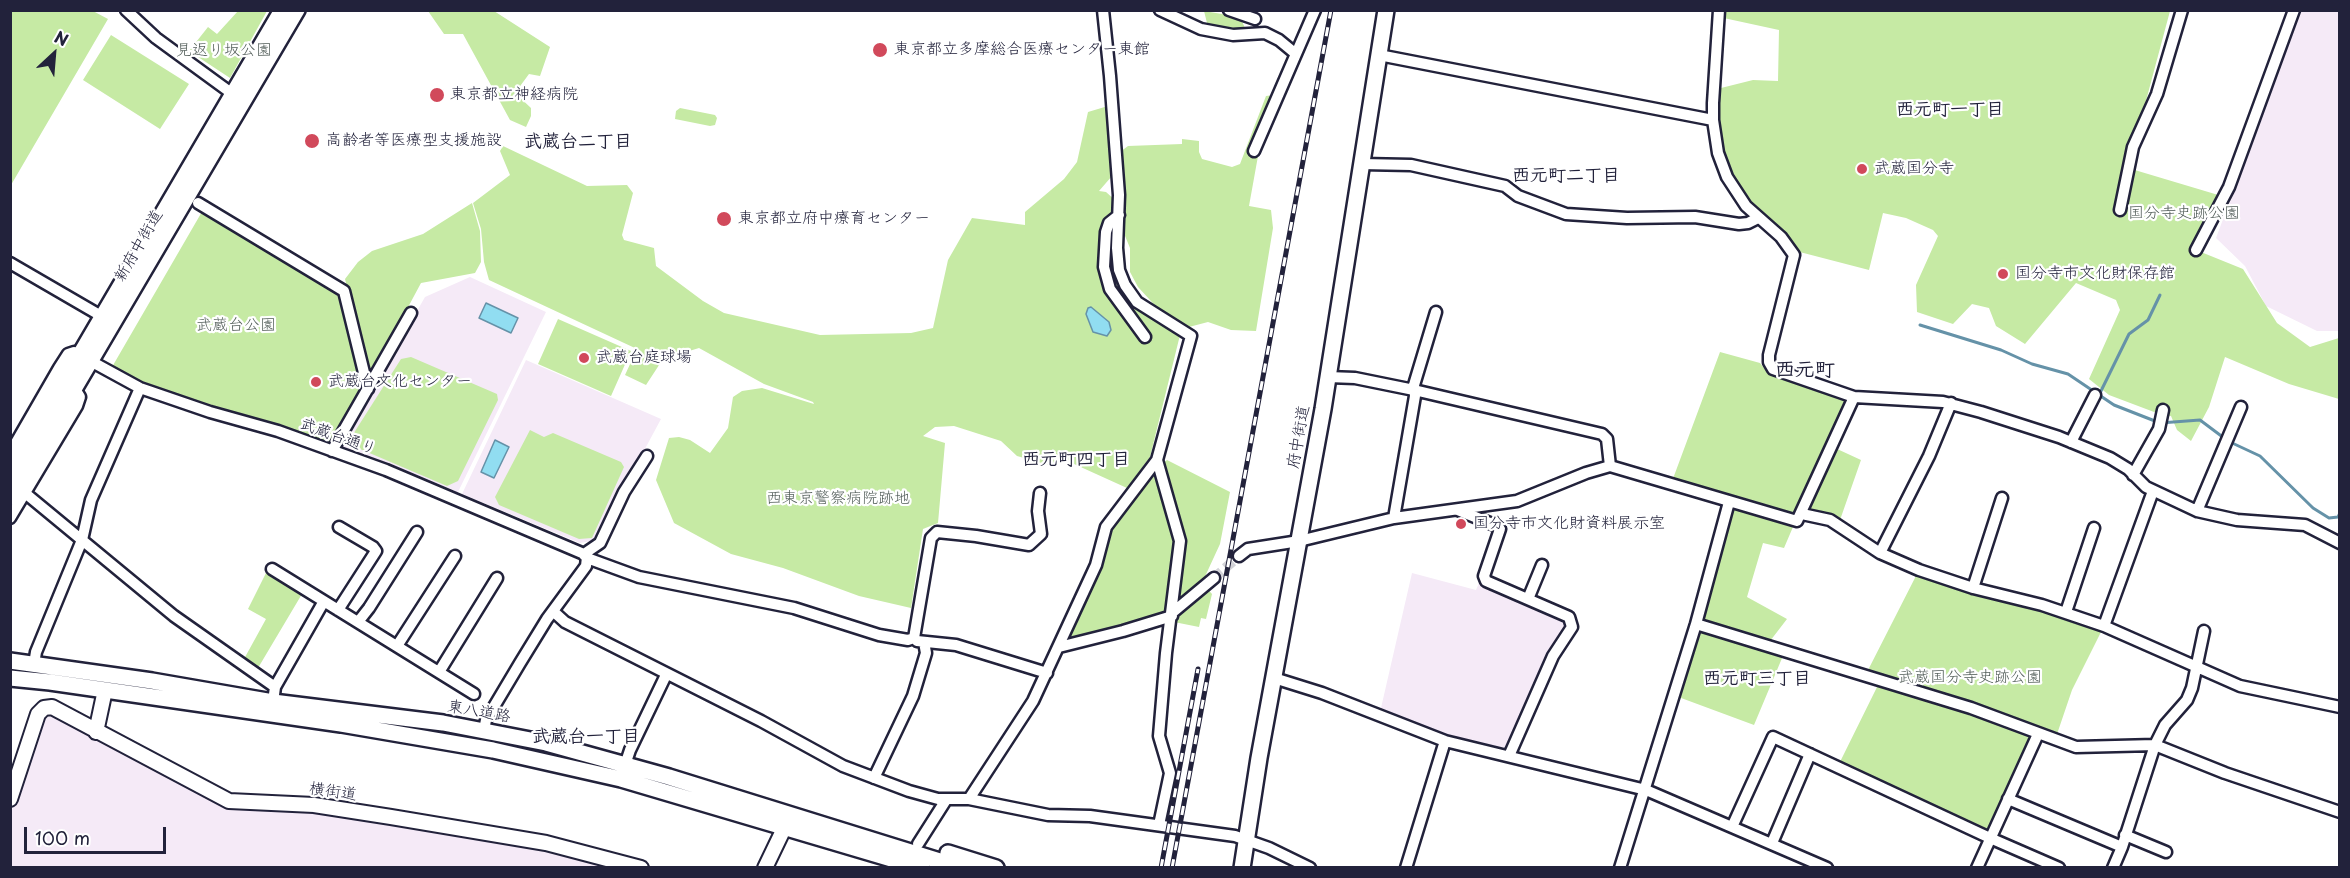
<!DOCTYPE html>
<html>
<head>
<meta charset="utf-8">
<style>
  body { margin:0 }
  #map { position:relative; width:2350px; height:878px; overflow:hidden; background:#fff; font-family:"Playpen Sans",sans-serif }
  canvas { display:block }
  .frame { position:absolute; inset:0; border:12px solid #22223b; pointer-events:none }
  .north { position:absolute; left:24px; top:24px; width:60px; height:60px; -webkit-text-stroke:4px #fff; paint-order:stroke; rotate:26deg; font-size:16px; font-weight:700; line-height:24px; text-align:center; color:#22223b }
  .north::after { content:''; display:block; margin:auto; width:21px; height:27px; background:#22223b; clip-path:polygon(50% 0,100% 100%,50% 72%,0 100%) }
  .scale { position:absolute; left:24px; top:827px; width:142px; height:27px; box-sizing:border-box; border:3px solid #22223b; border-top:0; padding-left:8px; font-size:18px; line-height:21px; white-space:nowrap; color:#22223b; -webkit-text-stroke:4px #fff; paint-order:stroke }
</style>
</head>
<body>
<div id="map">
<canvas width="2350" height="878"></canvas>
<div class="frame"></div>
<div class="north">N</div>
<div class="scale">100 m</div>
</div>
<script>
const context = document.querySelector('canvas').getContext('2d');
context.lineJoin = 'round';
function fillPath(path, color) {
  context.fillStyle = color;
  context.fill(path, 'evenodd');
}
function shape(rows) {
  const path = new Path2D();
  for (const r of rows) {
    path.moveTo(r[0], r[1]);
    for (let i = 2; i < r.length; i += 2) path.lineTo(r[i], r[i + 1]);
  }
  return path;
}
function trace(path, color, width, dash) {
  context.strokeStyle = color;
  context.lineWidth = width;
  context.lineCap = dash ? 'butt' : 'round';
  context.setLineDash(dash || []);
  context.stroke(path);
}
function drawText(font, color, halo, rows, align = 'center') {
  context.font = font + ' "Playpen Sans","Klee One",sans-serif';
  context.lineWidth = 4.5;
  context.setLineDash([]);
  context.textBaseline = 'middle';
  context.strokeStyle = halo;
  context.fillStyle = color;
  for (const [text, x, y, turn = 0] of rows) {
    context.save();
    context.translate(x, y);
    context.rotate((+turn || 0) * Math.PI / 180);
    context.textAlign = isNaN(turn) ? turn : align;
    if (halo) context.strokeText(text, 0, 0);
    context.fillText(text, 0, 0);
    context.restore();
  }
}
const built = shape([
  [2301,11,2339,11,2339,331,2317,331,2266,306,2245,266,2216,238],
  [470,277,546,312,457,494,340,446,425,297],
  [526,360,661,419,596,540,580,543,462,494],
  [1412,573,1476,590,1479,583,1564,617,1566,621,1506,748,1448,736,1381,708],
  [56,713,227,807,312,809,537,843,629,867,11,867,10,815,45,719]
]);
const green = shape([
  [11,10,93,11,108,19,11,185],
  [238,11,267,11,230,78,189,51,208,27,217,34],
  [428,11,494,11,550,47,540,76,529,74,515,93,531,108,531,116,526,127,510,120,463,34,444,34],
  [1204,11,1240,17,1245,28,1229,28,1207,23],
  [1719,11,2170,11,2128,168,2225,197,2196,250,2243,269,2277,323,2310,347,2339,338,2339,399,2289,384,2225,357,2209,407,2191,441,2177,430,2171,416,2162,415,2109,395,2089,379,2120,310,2116,300,2076,283,2025,344,1996,326,1989,308,1972,304,1953,324,1917,312,1916,285,1938,236,1933,230,1906,218,1883,213,1869,270,1792,250,1736,194,1713,120,1721,88,1753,80,1778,81,1779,30,1719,17],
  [111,35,189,84,160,129,83,80],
  [1274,95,1256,144,1258,156,1249,206,1271,210,1273,228,1256,331,1231,330,1208,322,1185,328,1161,312,1138,287,1130,272,1130,248,1123,231,1120,152,1128,146,1182,144,1182,139,1199,141,1199,152,1202,159,1232,167,1240,164,1266,96],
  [1108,106,1112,176,1099,191,1106,192,1116,201,1122,288,1180,335,1150,457,1127,488,1063,459,1052,466,1017,456,1001,441,954,426,935,427,923,436,945,443,938,523,923,529,911,608,859,596,783,568,731,554,674,523,656,480,669,438,679,437,690,440,710,453,728,428,733,397,742,391,762,388,814,404,813,402,764,384,699,348,663,359,646,385,625,375,637,349,489,280,484,262,481,229,473,203,510,175,500,151,503,146,587,186,627,185,633,193,622,235,624,240,654,248,656,266,703,301,724,313,820,335,911,333,933,328,948,260,972,218,1025,225,1025,212,1064,179,1077,162,1088,112],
  [680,108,715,115,717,118,715,125,710,126,675,119,676,111],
  [472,203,480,231,481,262,475,273,421,283,370,378,345,279,358,262,372,251,423,234],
  [203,210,339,291,363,388,331,445,300,433,147,385,112,367],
  [558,319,631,351,611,396,538,364],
  [1720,352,1760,363,1767,372,1838,391,1848,398,1784,548,1763,543,1747,597,1787,619,1767,645,1785,651,1754,725,1673,695,1729,502,1671,484],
  [411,357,497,394,498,400,458,481,447,486,353,446,350,439,401,359],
  [530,430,544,437,553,433,621,462,624,467,592,538,579,539,499,505,495,497],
  [1835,448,1861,460,1840,520,1827,514,1809,512],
  [1167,460,1230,492,1220,544,1202,583,1212,594,1206,619,1201,618,1199,627,1174,622,1121,628,1075,638,1068,634,1104,557,1109,529,1153,471],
  [1919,570,2104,626,2072,690,2055,740,2038,734,1990,838,1837,768,1880,681,1865,676],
  [266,573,302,594,258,668,244,659,266,619,248,609]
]);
const water = shape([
  [486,303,518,318,511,333,479,318,486,303],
  [1091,307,1109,322,1111,330,1107,336,1093,332,1086,314,1088,308,1091,307],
  [495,440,509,447,494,478,481,472,495,440]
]);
const stream = shape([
  [1920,325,2001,350,2032,364,2068,374,2114,405,2160,423,2200,420,2224,438],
  [2099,395,2129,334,2148,320,2160,295],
  [2230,442,2260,456,2313,508,2329,518,2338,517,2340,513]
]);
const streetTunnel = shape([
  [1214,578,1239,556]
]);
const street = shape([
  [126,10,156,38,234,95],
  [1160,10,1201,29,1233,35,1265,33,1279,40,1296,54],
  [1229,10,1255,19],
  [1719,10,1713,103,1713,120,1718,153,1727,177,1746,206,1781,237,1794,255,1769,355,1769,362,1773,369,1854,397,1943,402,1981,412,2059,437,2110,458,2128,469,2146,487,2197,511,2237,520,2305,525,2340,543],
  [1379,55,1713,120],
  [1254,151,1315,10],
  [1362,164,1411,165,1505,186,1518,196,1566,214,1627,218,1695,217,1739,224,1748,223,1758,218],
  [198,203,344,291,368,389],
  [2120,210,2133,147,2157,94,2182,10],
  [1119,215,1109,223,1106,232,1104,267,1110,289,1145,337],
  [2196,250,2229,187,2294,10],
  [10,263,103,317],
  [1328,377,1355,378,1414,390,1602,434,1607,439,1610,466],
  [2071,442,2095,395],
  [332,451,411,313],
  [10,453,59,368,68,354,74,352,140,388,210,412,278,431,386,470,584,554],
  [1157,460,1180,541,1166,653,1159,736,1170,773,1159,825],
  [2133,475,2159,429,2163,410],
  [25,493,174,616,275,687,273,702],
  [1458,510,1497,526,1500,529,1484,576,1486,581,1569,617,1572,627,1553,656,1509,756],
  [2197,511,2241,407],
  [1802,514,1830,520,1880,553,1919,570,1973,588,2042,605,2104,626,2240,686,2340,707],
  [10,518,77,406,80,397,75,389],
  [1394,518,1415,396,1414,385,1436,312],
  [1880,553,1929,456,1951,403],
  [584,554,600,543,624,492,647,456],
  [1239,556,1248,549,1299,541,1394,518,1517,501,1586,473,1610,466,1797,521,1854,397],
  [587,558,639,577,794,608,879,635,908,640,914,638,917,641,956,645,1047,673],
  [272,569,474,694],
  [1973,588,2002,498],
  [1528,599,1542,565],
  [338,610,376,551,373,547,339,527],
  [554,612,565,622,761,721,843,766,909,791,938,799,969,799,1048,815,1090,816,1235,836,1269,848,1310,868],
  [2066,612,2094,528],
  [1172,613,1214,578],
  [358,622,369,608,417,532],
  [1696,624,1971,708,2076,747,2155,745,2225,773,2340,812],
  [2104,626,2153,491],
  [914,638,931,538,937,532,976,536,1029,545,1041,534,1038,511,1040,493],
  [397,646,455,556],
  [1059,647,1123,631,1172,616],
  [34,664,36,652,82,540,91,500,140,388],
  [439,672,497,578],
  [1274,678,1322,693,1445,741,1646,790,1827,868],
  [275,687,324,601],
  [484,730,486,720,520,663,547,619,586,566,587,557,584,555],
  [625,765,630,750,666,675],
  [874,778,913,696,926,653,924,642],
  [969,799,1033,701,1096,565,1106,527,1157,460,1191,336,1137,302,1125,285,1119,270,1117,248,1119,195,1110,76,1103,10],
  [2008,799,2122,847],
  [1732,827,1773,737,1990,838,2059,868],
  [2125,835,2166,852],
  [1772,843,1810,754],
  [918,844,946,800],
  [1406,868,1445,741],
  [1620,868,1696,624,1729,502],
  [1977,868,2038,734],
  [2113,868,2122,847,2155,745,2165,725,2187,700,2192,688,2204,631]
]);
const secondary = shape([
  [96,732,105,690],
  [10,799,38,714,44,708,52,707,229,801,314,805,391,817,546,843,641,868],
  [765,868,789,818]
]);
const primary = shape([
  [10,474,282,10],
  [10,498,297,10],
  [10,661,152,681,273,702,443,723,546,743,669,777,962,868],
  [10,678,50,682,341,724,493,750,621,779,922,868],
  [948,853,996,868],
  [1242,868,1259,758,1323,409,1386,10]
]);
const rail = shape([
  [1161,868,1198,669],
  [1172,868,1331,10]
]);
const markers = [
  [880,50,8,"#d1495b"],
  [437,95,8,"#d1495b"],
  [312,141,8,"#d1495b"],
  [1862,169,6,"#d1495b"],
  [724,219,8,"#d1495b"],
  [2003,274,6,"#d1495b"],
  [584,358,6,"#d1495b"],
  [316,382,6,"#d1495b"],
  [1461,524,6,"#d1495b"]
];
const poiNames = [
  ["東京都立多摩総合医療センター東館",894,50],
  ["東京都立神経病院",450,95],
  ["高齢者等医療型支援施設",326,141],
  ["武蔵国分寺",1874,169],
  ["東京都立府中療育センター",738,219],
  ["国分寺市文化財保存館",2015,274],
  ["武蔵台庭球場",596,358],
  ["武蔵台文化センター",328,382],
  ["国分寺市文化財資料展示室",1473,524]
];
const parkNames = [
  ["見返り坂公園",224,51],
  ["国分寺史跡公園",2184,214],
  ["武蔵台公園",236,326],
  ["西東京警察病院跡地",838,499],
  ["武蔵国分寺史跡公園",1970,678]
];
const streetNames = [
  ["新府中街道",139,246,-60],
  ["武蔵台通り",338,437,20],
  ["府中街道",1299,437,-80],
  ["東八道路",479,712,10],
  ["横街道",333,792,8]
];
const neighbourhoodNames = [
  ["西元町一丁目",1950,110],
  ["武蔵台二丁目",578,142],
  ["西元町二丁目",1566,176],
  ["西元町四丁目",1076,460],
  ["西元町三丁目",1757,679],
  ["武蔵台一丁目",586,737]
];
const quarterNames = [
  ["西元町",1805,370]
];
fillPath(built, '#f5eaf7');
fillPath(green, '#c6eaa4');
fillPath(water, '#91ddf1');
trace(water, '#6592a8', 1.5);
trace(stream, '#6592a8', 3);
trace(streetTunnel, '#d3d3d8', 10, [10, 5]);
trace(street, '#22223b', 15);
trace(secondary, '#22223b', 18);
trace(primary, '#22223b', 20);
trace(street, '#fff', 10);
trace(secondary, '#fff', 14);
trace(primary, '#fff', 15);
trace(rail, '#22223b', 5);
trace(rail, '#fff', 3, [9]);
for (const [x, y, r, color] of markers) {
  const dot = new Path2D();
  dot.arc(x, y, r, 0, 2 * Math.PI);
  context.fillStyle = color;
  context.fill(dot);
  trace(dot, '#fff', 2);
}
drawText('16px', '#22223b', '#fff', poiNames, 'left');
drawText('16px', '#535e5a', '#fff', parkNames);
drawText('16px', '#22223b', '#fff', streetNames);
drawText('bold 18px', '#22223b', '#fff', neighbourhoodNames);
drawText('bold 20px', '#22223b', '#fff', quarterNames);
</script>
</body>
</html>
